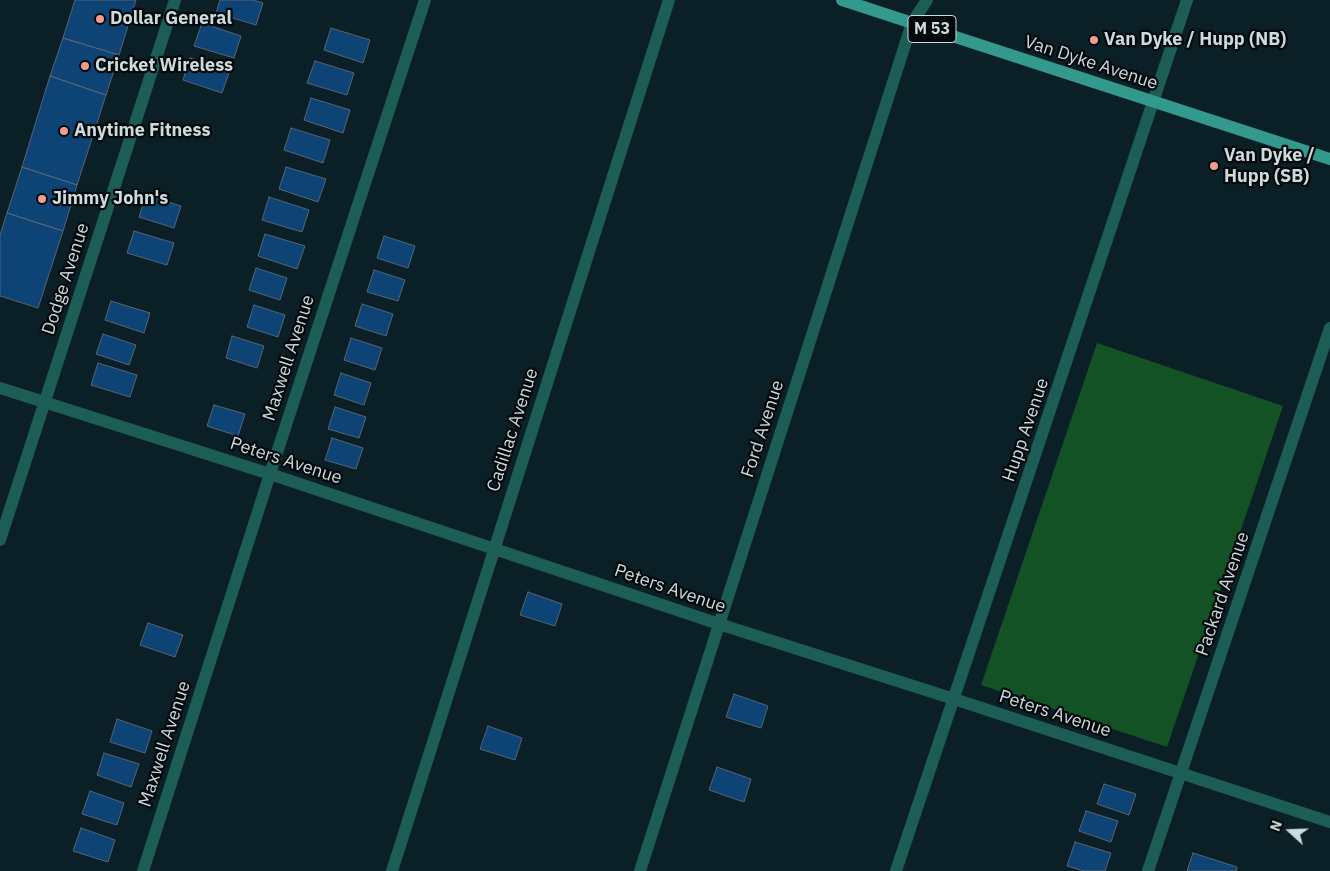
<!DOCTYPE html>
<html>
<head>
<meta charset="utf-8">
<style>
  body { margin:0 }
  #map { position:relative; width:1330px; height:871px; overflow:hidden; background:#0b2026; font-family:"IBM Plex Sans",sans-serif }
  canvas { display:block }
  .north { position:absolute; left:1265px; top:806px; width:50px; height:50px; -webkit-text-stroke:4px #03090b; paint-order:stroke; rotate:290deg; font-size:14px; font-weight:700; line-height:20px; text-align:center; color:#cddade }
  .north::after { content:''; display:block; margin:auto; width:18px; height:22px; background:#cddade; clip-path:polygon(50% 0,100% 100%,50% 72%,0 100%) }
</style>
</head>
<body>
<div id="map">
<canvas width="1330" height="871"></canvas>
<div class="north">N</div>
</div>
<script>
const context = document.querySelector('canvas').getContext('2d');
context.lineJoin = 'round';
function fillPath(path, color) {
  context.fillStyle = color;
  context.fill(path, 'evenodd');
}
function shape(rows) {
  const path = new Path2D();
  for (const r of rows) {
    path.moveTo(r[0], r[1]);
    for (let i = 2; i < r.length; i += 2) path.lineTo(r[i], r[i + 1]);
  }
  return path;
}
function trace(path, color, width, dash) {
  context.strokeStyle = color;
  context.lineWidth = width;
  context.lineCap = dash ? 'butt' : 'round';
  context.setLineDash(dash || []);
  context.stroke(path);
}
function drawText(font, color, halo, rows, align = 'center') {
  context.font = font + ' "IBM Plex Sans",sans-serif';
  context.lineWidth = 4.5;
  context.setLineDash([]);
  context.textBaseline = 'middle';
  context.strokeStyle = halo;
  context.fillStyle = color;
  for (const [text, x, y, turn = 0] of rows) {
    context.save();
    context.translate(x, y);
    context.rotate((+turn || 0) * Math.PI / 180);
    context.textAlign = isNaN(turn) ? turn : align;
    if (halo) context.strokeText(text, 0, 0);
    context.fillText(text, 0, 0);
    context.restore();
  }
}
const green = shape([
  [1097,343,1283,406,1167,747,981,685]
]);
const building = shape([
  [75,0,136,0,119,55,63,38,75,0],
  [220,0,253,0,263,3,256,25,216,13,220,0],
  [202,23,241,36,234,58,194,46,202,23],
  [331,28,370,40,363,63,324,50,331,28],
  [63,38,119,55,106,95,50,76,63,38],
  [190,58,230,70,222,93,183,80,190,58],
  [315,61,354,73,347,95,307,83,315,61],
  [50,76,106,95,77,185,22,167,50,76],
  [311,98,350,110,343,133,304,120,311,98],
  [291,128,330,140,323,163,284,150,291,128],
  [22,167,77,185,63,231,7,213,22,167],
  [286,167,326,179,318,202,279,189,286,167],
  [146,195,181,206,174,228,139,217,146,195],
  [269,197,309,210,302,232,262,220,269,197],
  [7,213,63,231,38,308,0,296,0,235,7,213],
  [134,231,174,243,167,265,127,253,134,231],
  [265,234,305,246,297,269,258,256,265,234],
  [384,236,415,246,408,268,377,258,384,236],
  [256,268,287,278,280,300,249,290,256,268],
  [374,270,405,280,398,301,367,292,374,270],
  [111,301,150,313,144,333,105,320,111,301],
  [362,304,393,314,386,336,355,326,362,304],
  [254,305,285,315,278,337,247,327,254,305],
  [103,334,136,345,129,365,96,354,103,334],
  [232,336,264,346,257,368,226,358,232,336],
  [351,338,382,348,375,370,344,360,351,338],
  [98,363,137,375,130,397,91,385,98,363],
  [341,373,371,383,364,405,334,395,341,373],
  [214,405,245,414,238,436,207,426,214,405],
  [335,407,366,417,359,438,328,429,335,407],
  [332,438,363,448,356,469,325,460,332,438],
  [528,592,562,604,555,626,520,615,528,592],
  [148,623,183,635,175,657,140,645,148,623],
  [734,694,768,706,761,728,726,717,734,694],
  [117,719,152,731,145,753,110,742,117,719],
  [488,726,522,738,515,760,480,749,488,726],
  [104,753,139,764,131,787,97,775,104,753],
  [717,767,751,779,744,802,709,790,717,767],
  [1104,784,1136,794,1129,815,1097,804,1104,784],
  [90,791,124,803,117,825,82,814,90,791],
  [1086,811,1118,821,1111,842,1079,831,1086,811],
  [81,828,115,840,108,862,73,851,81,828],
  [1075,842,1111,853,1105,871,1084,871,1067,866,1075,842],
  [1193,853,1237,867,1236,871,1187,871,1193,853]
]);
const minor = shape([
  [0,388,270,474,719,624,954,699,1330,822],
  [0,540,175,0],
  [143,871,270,474,425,0],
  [392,871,669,0],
  [640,871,912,23,927,0],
  [896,871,1187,0],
  [1148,871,1330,328]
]);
const primary = shape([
  [842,0,1330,159]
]);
const markers = [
  [100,19,5,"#f59c91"],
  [1094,40,5,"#f59c91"],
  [85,66,5,"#f59c91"],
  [64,131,5,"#f59c91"],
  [1214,166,5,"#f59c91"],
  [42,199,5,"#f59c91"]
];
const shields = [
  [932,29,48]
];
const shieldNames = [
  ["M 53",932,29]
];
const poiNames = [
  ["Dollar General",110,19],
  ["Van Dyke / Hupp (NB)",1104,40],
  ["Cricket Wireless",95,66],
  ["Anytime Fitness",74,131],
  ["Van Dyke /",1224,156],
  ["Hupp (SB)",1224,177],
  ["Jimmy John's",52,199]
];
const streetNames = [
  ["Van Dyke Avenue",1091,63,18],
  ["Dodge Avenue",66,279,-72],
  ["Maxwell Avenue",289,358,-72],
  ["Ford Avenue",763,429,-72],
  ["Cadillac Avenue",513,430,-72],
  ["Hupp Avenue",1026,430,-71],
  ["Peters Avenue",286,461,18],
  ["Peters Avenue",670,589,19],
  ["Packard Avenue",1223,594,-71],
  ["Peters Avenue",1055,714,18],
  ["Maxwell Avenue",165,744,-72]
];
fillPath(green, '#135225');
fillPath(building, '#0d4375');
trace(building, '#566473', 1);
trace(minor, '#1c5e55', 12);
trace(primary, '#33998c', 12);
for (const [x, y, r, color] of markers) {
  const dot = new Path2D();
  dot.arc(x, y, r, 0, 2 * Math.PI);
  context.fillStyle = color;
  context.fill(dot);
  trace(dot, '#03090b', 2);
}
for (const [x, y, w] of shields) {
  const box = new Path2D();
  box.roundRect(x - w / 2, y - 13.5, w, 27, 4);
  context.fillStyle = '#03090b';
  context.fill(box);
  trace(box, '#cddade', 1);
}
drawText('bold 16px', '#cddade', null, shieldNames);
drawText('bold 18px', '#cddade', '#03090b', poiNames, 'left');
drawText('18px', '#cddade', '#03090b', streetNames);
</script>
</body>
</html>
